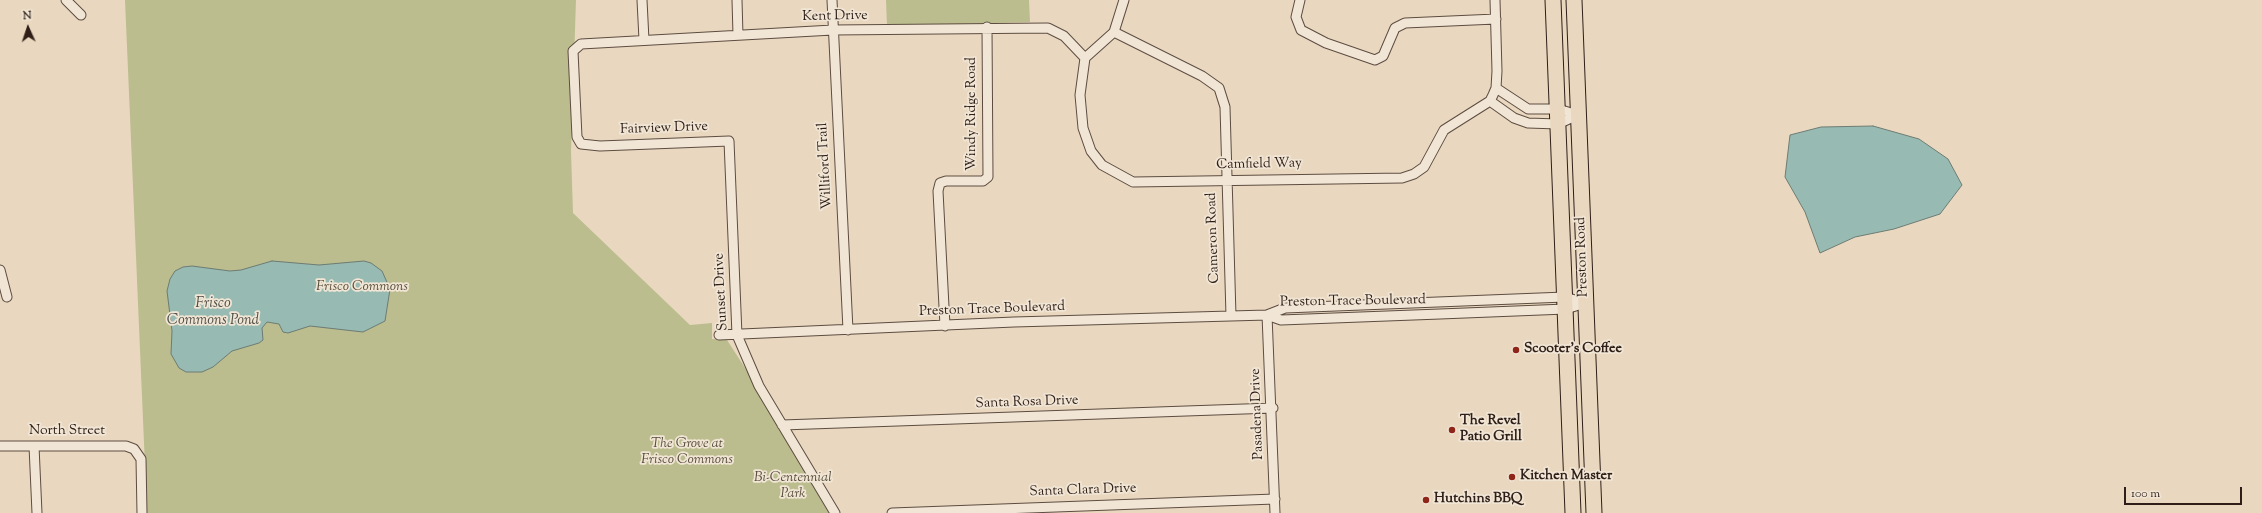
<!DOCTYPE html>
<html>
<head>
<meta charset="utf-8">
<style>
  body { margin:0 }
  #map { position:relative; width:2262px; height:513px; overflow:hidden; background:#e9d8bf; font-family:"Sorts Mill Goudy",serif }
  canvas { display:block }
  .north { position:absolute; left:8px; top:8px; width:40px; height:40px; -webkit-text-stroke:3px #f1e6d5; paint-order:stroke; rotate:357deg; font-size:11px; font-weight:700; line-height:16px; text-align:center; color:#2e1e17 }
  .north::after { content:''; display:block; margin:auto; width:14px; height:18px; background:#2e1e17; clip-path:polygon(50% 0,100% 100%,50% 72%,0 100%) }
  .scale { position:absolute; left:2124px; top:487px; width:118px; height:18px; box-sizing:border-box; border:2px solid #2e1e17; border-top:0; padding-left:5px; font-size:12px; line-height:14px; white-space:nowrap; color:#2e1e17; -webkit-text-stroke:3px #f1e6d5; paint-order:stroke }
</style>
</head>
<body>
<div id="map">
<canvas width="2262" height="513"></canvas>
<div class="north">N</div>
<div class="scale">100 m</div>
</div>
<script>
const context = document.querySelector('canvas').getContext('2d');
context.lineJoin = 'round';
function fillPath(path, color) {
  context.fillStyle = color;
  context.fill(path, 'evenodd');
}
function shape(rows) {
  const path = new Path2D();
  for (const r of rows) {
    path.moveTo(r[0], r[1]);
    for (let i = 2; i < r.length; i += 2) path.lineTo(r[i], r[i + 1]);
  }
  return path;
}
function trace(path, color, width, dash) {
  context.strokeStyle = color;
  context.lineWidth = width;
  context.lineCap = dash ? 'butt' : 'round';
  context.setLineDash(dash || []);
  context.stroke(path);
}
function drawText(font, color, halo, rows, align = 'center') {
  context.font = font + ' "Sorts Mill Goudy",serif';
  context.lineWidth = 3.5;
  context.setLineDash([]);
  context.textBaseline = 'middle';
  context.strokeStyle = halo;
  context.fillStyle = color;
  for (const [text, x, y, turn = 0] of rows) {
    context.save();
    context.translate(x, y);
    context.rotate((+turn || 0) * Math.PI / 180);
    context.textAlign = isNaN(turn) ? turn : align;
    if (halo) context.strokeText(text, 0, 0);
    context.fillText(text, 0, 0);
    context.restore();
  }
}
const green = shape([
  [125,0,576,0,571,151,573,213,690,325,712,323,712,339,727,340,839,513,147,513],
  [886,0,1029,0,1030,22,887,26]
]);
const water = shape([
  [1873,126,1919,139,1948,159,1962,185,1940,214,1894,229,1855,237,1820,253,1805,212,1785,177,1790,135,1821,127,1873,126],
  [272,261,319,265,364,261,371,263,382,271,390,289,385,321,363,332,310,326,288,333,283,332,279,324,267,322,262,328,263,340,259,343,232,351,213,367,202,372,186,372,179,368,171,354,172,331,167,291,170,279,175,271,183,267,192,266,230,271,241,270,272,261]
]);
const minor = shape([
  [66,0,81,15],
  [642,0,644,40],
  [737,0,738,35],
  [832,0,848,330],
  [1124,0,1114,32,1085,58,1080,95,1083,128,1091,151,1102,165,1133,182,1402,178,1414,174,1424,167,1444,130,1490,101,1493,95,1496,88,1497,71,1495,0],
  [1300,0,1296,17,1301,30,1326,43,1375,60,1383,56,1395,28,1405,23,1496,19],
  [1114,32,1202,76,1219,88,1225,107,1231,316],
  [1496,88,1528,109,1558,109,1578,115],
  [1490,101,1514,118,1528,123,1558,124,1578,115],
  [0,270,7,297],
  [1267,315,1281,320,1440,314,1566,309,1585,303],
  [1267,315,1275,513],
  [945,326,938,191,940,183,946,181,983,181,988,177,987,27],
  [719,335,1014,322,1267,315,1285,308,1565,297,1585,303],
  [782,425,1273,408],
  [0,446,126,446,134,449,141,459,142,513],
  [34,446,37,513],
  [835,513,759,386,737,335,729,141,600,146,581,144,577,137,573,51,581,44,833,30,1048,28,1064,36,1085,58],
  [892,513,1275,499]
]);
const primary = shape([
  [1553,0,1573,513],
  [1574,0,1594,513]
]);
const markers = [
  [1516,350,4,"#8f2418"],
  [1452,430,4,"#8f2418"],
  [1512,477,4,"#8f2418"],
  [1426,500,4,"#8f2418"]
];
const streetNames = [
  ["Kent Drive",835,17,-1],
  ["Windy Ridge Road",973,114,-90],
  ["Fairview Drive",664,129,-2],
  ["Camfield Way",1259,165,-1],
  ["Williford Trail",826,166,-93],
  ["Cameron Road",1214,238,-92],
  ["Preston Road",1583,257,-92],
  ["Sunset Drive",722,292,-93],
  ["Preston Trace Boulevard",1353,302,-1],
  ["Preston Trace Boulevard",992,310,-2],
  ["Santa Rosa Drive",1027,403,-2],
  ["Pasadena Drive",1258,414,-92],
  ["North Street",67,432],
  ["Santa Clara Drive",1083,491,-2]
];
const parkNames = [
  ["Frisco Commons",362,288],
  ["The Grove at",687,445],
  ["Frisco Commons",687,461],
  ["Bi-Centennial",793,479],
  ["Park",793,495]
];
const poiNames = [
  ["Scooter's Coffee",1524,350],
  ["The Revel",1460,422],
  ["Patio Grill",1460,438],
  ["Kitchen Master",1520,477],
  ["Hutchins BBQ",1434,500]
];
const waterNames = [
  ["Frisco",213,304],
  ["Commons Pond",213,321]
];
fillPath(green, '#bbbd8e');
fillPath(water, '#97bab2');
trace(water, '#6d7c74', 1);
trace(minor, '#5d4c41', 11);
trace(primary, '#2e1e17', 17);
trace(minor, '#f1e6d5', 9);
trace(primary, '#e9d8bf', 15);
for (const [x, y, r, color] of markers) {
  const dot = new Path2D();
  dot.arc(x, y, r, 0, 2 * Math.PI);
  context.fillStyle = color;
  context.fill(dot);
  trace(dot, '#f1e6d5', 1.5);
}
drawText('14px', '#2e1e17', '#f1e6d5', streetNames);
drawText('italic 14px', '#584e3b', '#f1e6d5', parkNames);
drawText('bold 14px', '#2e1e17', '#f1e6d5', poiNames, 'left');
drawText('italic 15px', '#4e4d46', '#f1e6d5', waterNames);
</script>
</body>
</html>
